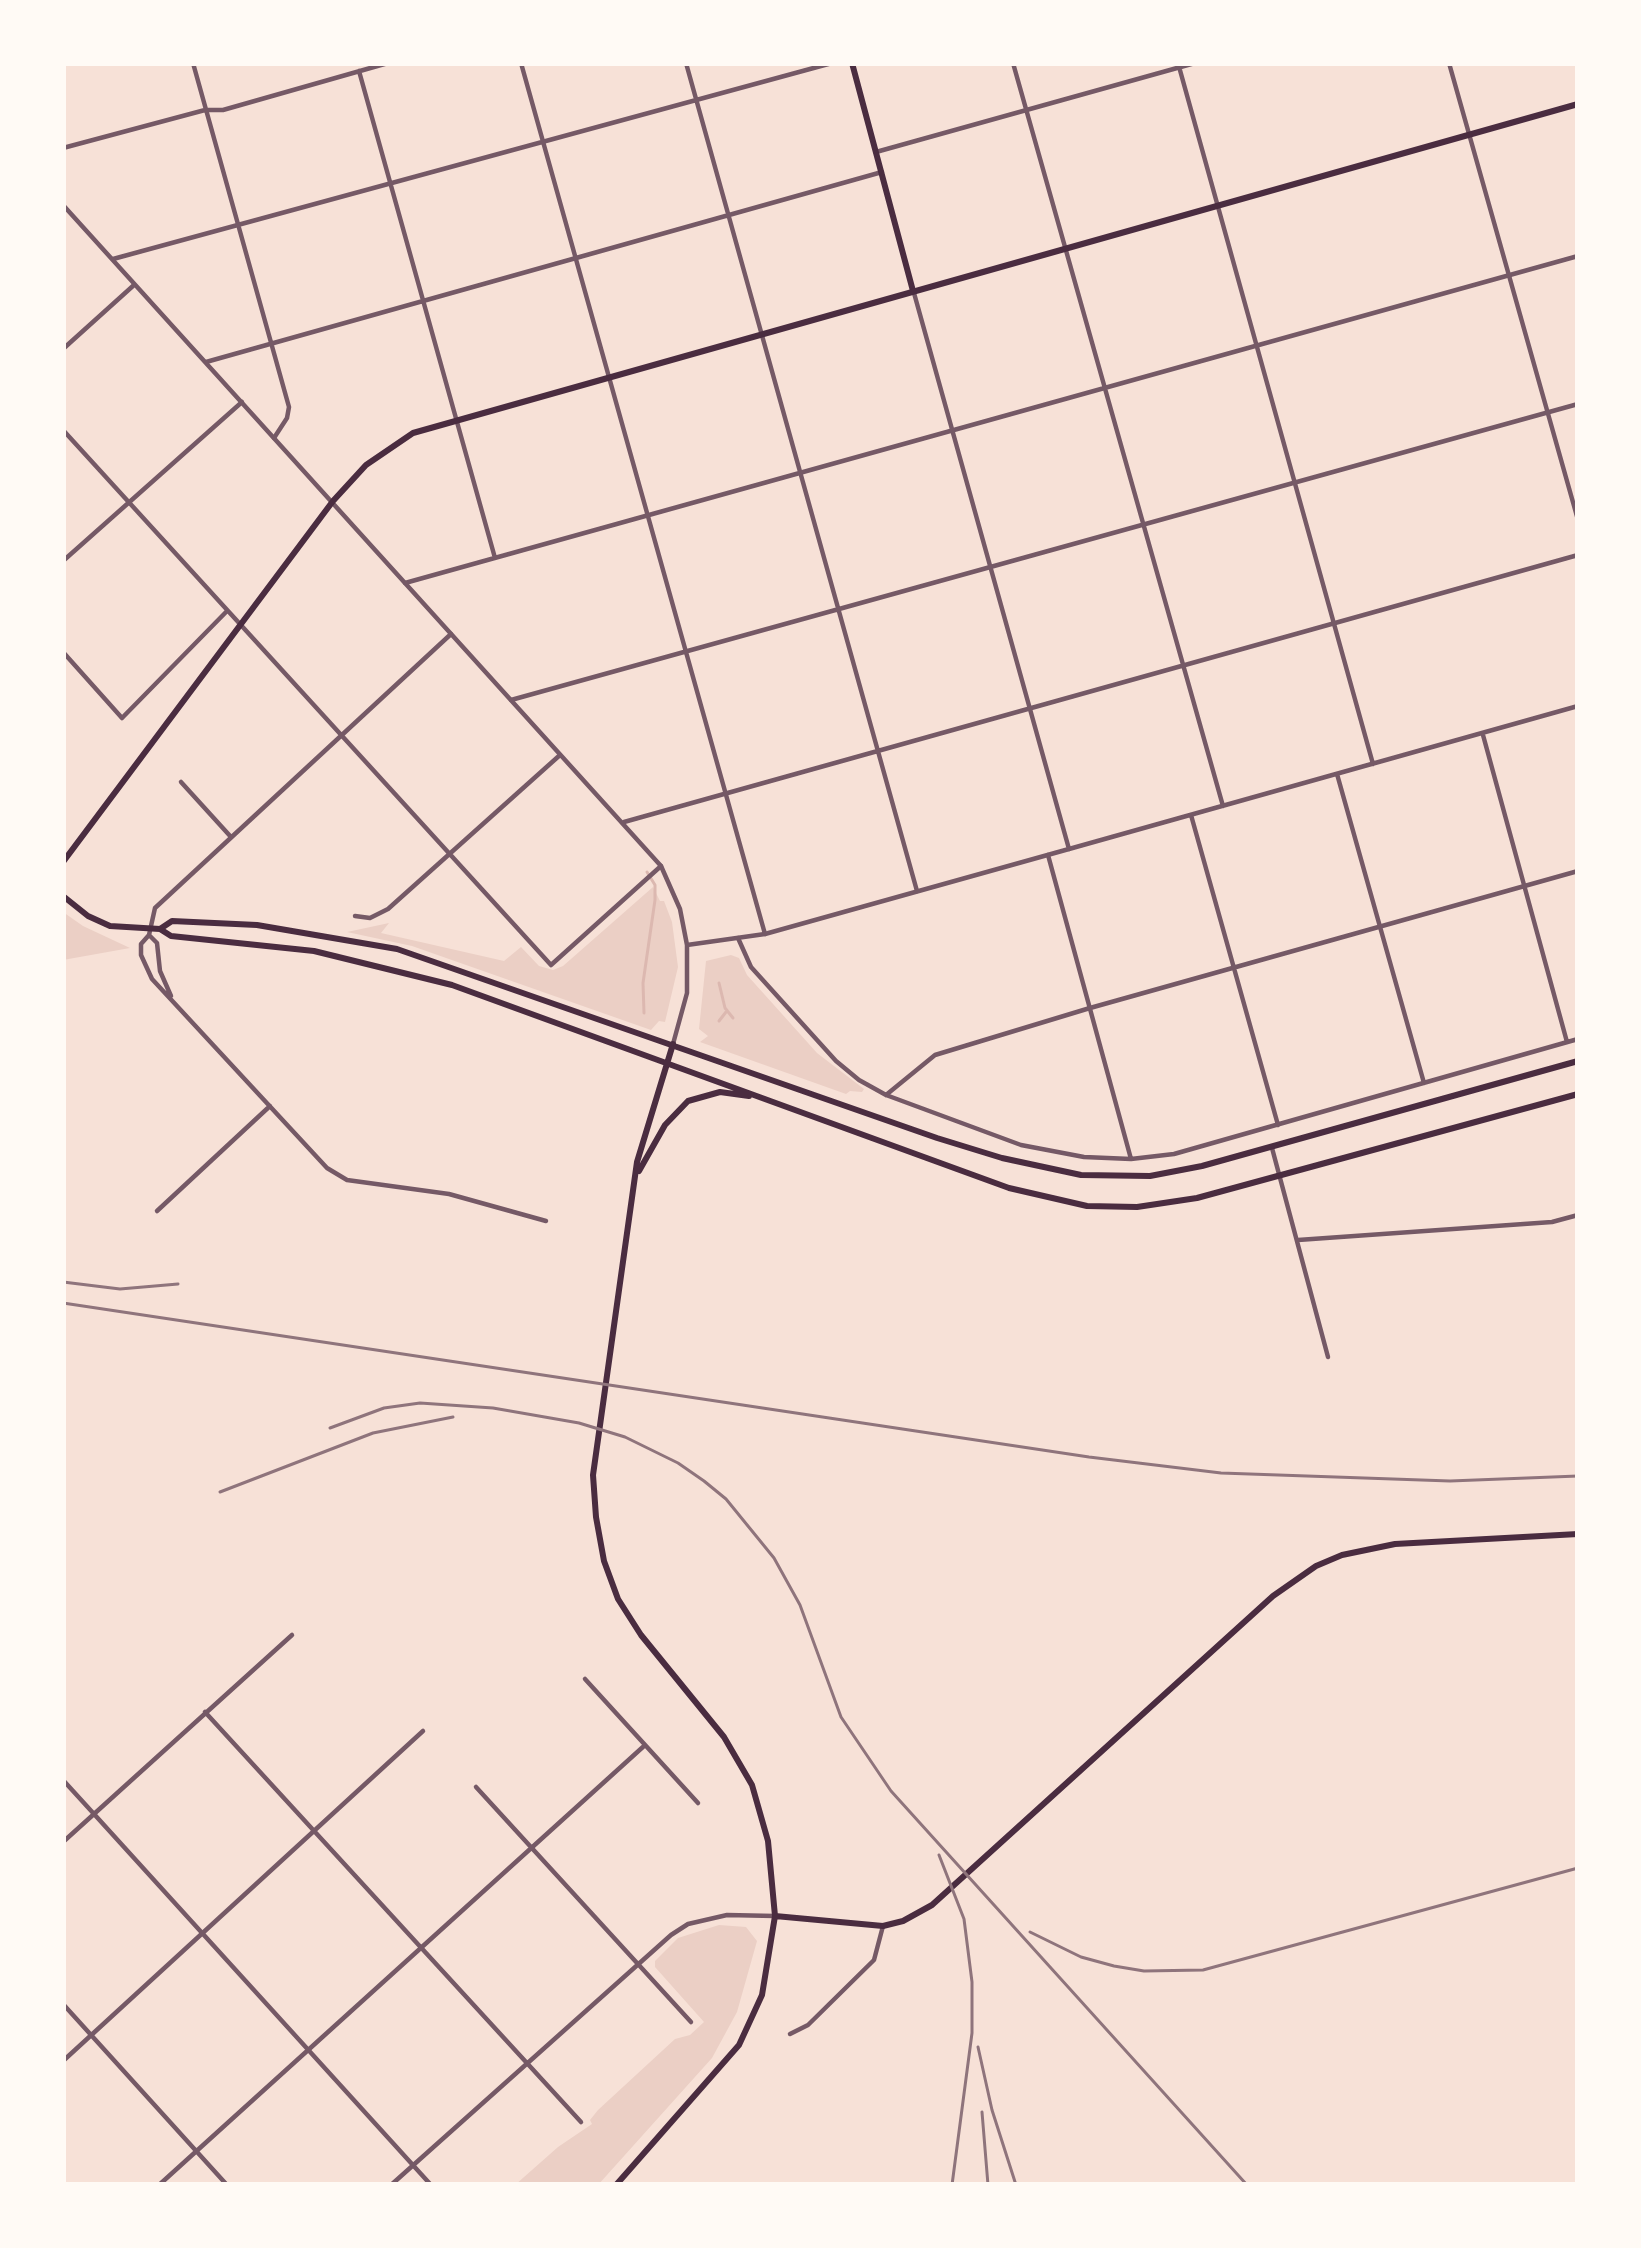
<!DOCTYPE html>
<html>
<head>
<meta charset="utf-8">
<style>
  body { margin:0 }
  #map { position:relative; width:1641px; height:2248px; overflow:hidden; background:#f7e1d7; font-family:Mulish,sans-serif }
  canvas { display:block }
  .frame { position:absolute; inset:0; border:66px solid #fffaf5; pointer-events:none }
</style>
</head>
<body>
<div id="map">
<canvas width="1641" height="2248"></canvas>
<div class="frame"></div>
</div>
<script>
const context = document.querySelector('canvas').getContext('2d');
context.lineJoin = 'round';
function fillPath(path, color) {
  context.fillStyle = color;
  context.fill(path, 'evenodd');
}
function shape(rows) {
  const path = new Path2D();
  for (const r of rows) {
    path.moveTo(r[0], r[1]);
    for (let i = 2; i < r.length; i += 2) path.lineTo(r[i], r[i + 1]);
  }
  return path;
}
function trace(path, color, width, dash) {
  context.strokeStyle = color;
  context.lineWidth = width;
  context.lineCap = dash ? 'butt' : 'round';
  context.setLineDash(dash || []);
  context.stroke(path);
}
const green = shape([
  [653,887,660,901,664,901,672,922,678,967,665,1022,659,1021,651,1030,412,946,347,932,389,923,381,933,504,961,521,947,539,966,553,970,563,966],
  [63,912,83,926,130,948,63,960],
  [731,955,739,958,747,975,817,1053,864,1089,862,1092,850,1091,846,1094,700,1042,708,1036,699,1029,706,961],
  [719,1925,746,1927,757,1941,737,2012,712,2058,598,2185,515,2185,558,2147,592,2124,590,2120,598,2110,675,2039,690,2035,704,2022,655,1967,655,1961,678,1938]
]);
const stream = shape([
  [719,983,725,1008,733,1018],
  [644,1013,643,983,655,900,655,885,647,872],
  [719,1021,726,1012]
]);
const minor = shape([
  [193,63,289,407,287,418,274,438],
  [521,63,765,934],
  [686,63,917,891],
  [1013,63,1223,806],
  [1178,63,1373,764],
  [359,71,495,558],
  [63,148,205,110,223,110,388,63],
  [876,152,1195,63],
  [113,259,832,63],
  [63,349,134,285],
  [206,362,882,172],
  [63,430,551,965,661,866],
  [63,561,242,402],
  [405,583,1578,256],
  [63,652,122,718,227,611],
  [511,700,1578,404],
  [1483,735,1567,1042],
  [1337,774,1424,1083],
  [181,782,231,837],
  [1191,815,1278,1125],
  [624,822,1578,555],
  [1069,849,1578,706],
  [1048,855,1131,1159],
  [355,916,370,918,388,909,560,755],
  [149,935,141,944,141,955,152,979,327,1168,347,1180,449,1194,546,1221],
  [738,938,751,967,836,1061,859,1080,886,1095,1021,1145,1084,1157,1131,1159,1174,1154,1578,1039],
  [171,996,160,971,157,943,149,935,155,908,451,634],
  [886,1095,935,1055,1090,1008,1578,871],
  [1272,1148,1328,1357],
  [157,1211,270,1106],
  [1298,1240,1552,1222,1578,1215],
  [585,1679,698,1803],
  [205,1712,581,2122],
  [63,1780,94,1814,292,1635],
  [476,1787,691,2022],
  [63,2004,227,2185],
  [790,2034,808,2025,874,1960,883,1926],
  [63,2061,423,1731],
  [159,2185,644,1746],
  [391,2185,671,1935,688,1924,727,1915,775,1916]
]);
const tertiary = shape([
  [1449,63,1578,520],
  [63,205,661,866,680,909,687,945,687,993,673,1044],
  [687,945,765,934,1069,849,914,293],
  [63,1842,94,1814,431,2185]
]);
const secondary = shape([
  [852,63,913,291],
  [63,896,88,916,110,926,160,929,171,936,314,951,452,985,1009,1188,1087,1206,1137,1207,1197,1198,1578,1094],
  [160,929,172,921,257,925,397,949,937,1138,1002,1158,1081,1175,1150,1176,1202,1166,1578,1061],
  [639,1171,665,1125,688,1101,720,1092,749,1096],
  [775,1916,883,1926,903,1921,932,1905,1273,1596,1316,1566,1342,1555,1395,1544,1578,1534],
  [616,2185,739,2045,762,1995,775,1916,768,1841,752,1785,724,1737,641,1635,618,1599,604,1561,596,1517,593,1475,637,1162,673,1044]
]);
const primary = shape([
  [63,862,333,501,366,465,413,433,1578,104]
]);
const rail = shape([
  [63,1282,120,1289,178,1284],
  [63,1303,1089,1457,1221,1473,1450,1481,1578,1476],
  [330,1428,384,1408,420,1403,493,1408,579,1423,625,1437,678,1463,704,1481,726,1499,774,1558,800,1605,841,1717,891,1791,1247,2185],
  [220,1492,373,1433,453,1417],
  [939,1855,964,1919,972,1982,972,2033,952,2185],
  [1030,1932,1081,1957,1114,1966,1144,1971,1203,1970,1578,1868],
  [978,2047,992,2110,1016,2185],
  [982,2112,988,2185]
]);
fillPath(green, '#ebcfc5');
trace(stream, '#dcb8b0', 3);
trace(minor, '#755966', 4.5);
trace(tertiary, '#755966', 4.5);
trace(secondary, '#4a2c40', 6);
trace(primary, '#4a2c40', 6);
trace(rail, '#8f747c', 3);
</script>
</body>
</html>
